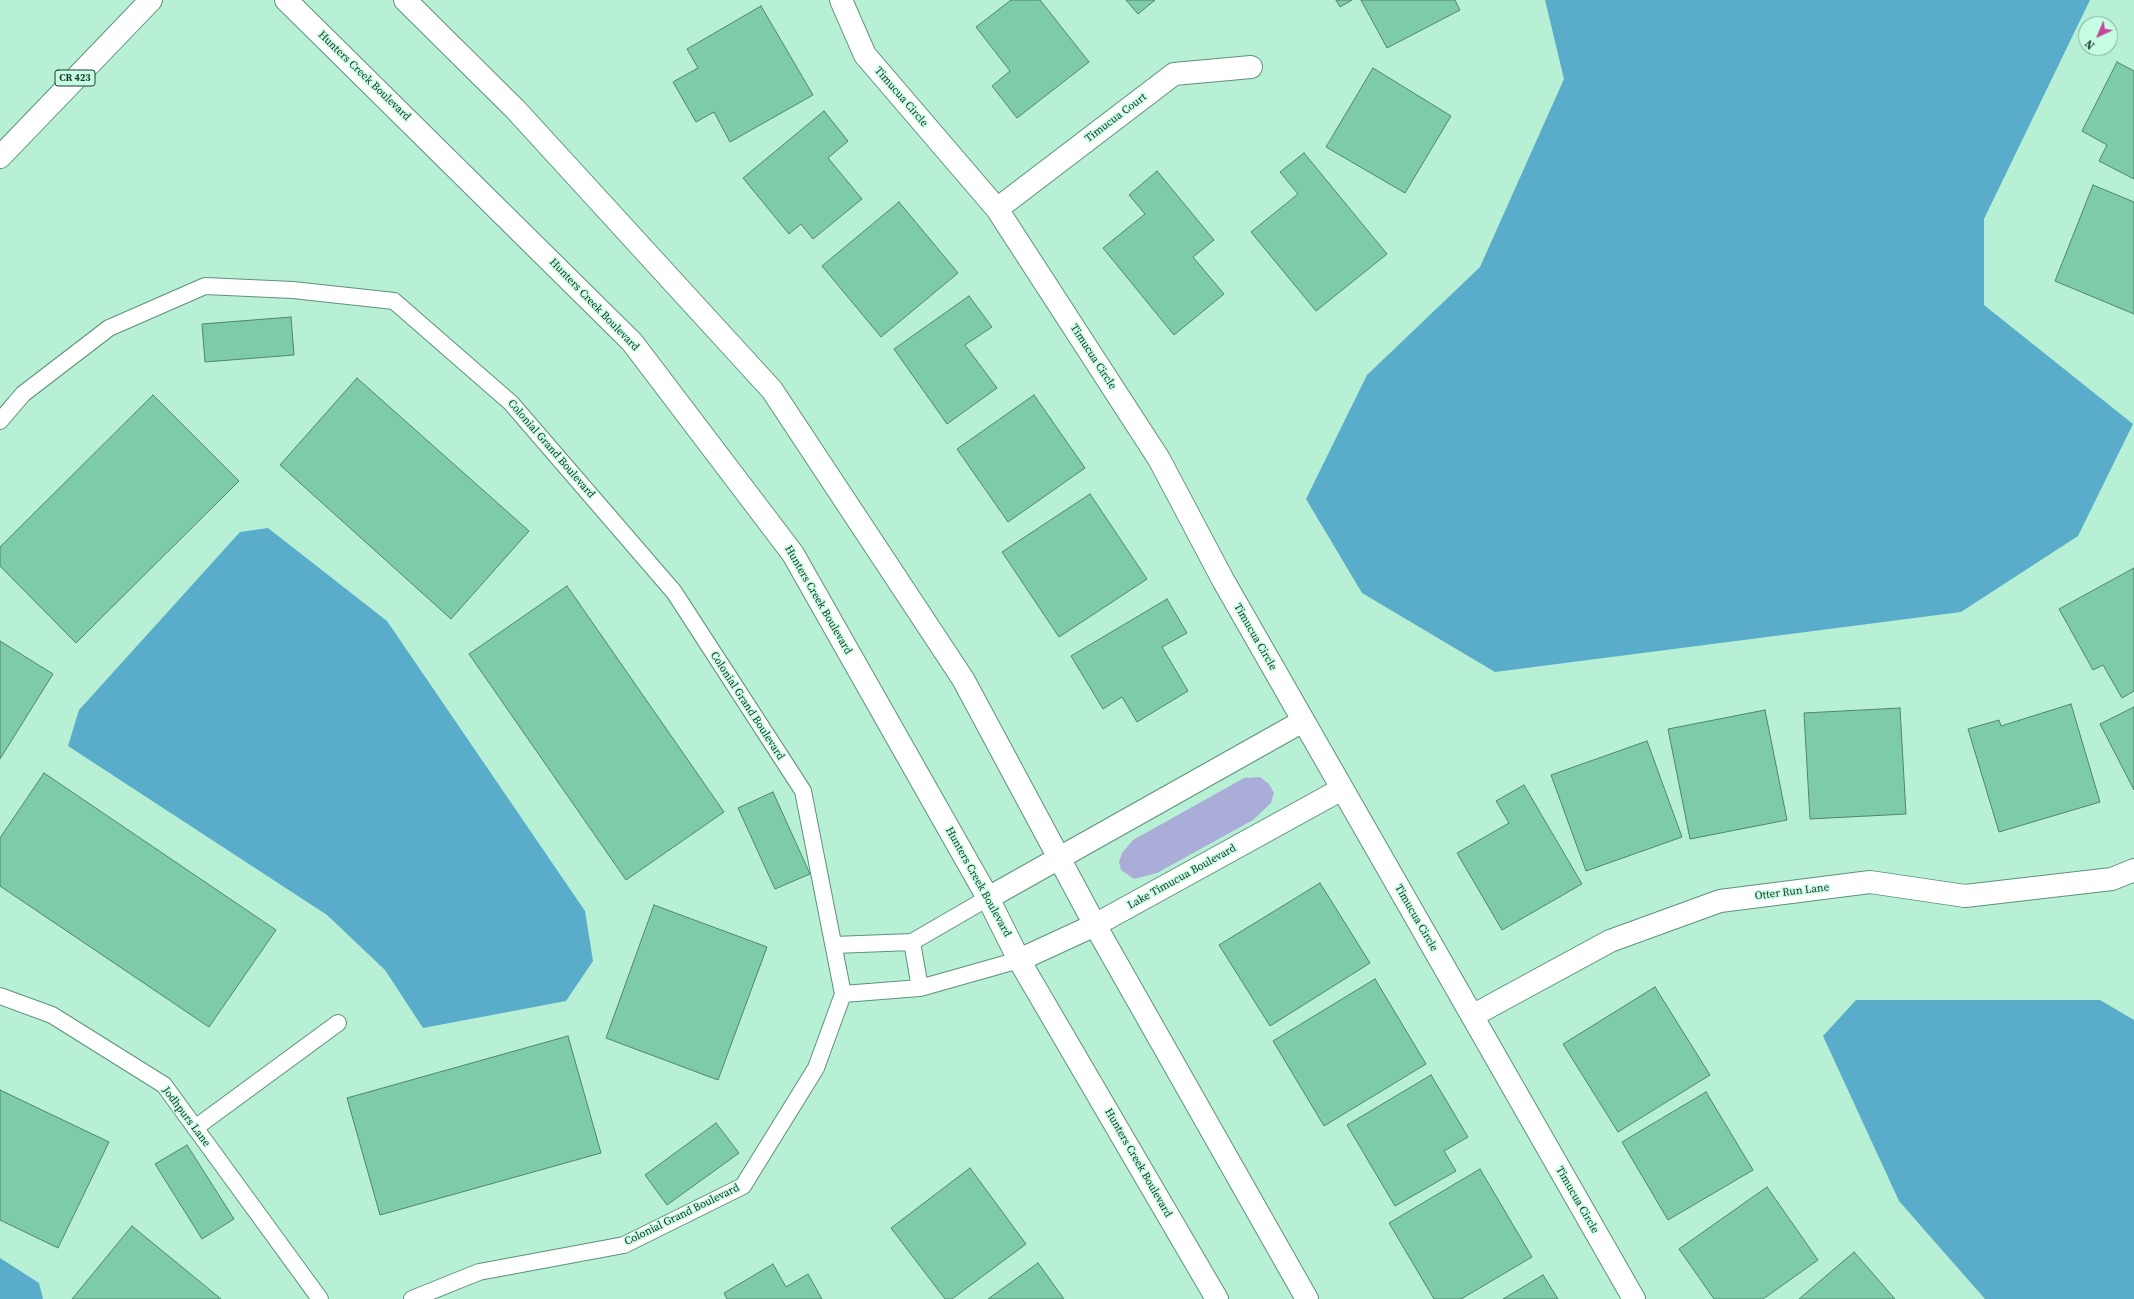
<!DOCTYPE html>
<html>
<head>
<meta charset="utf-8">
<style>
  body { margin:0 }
  #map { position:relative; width:2134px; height:1299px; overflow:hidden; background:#b8f0d5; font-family:"Source Serif 4",serif }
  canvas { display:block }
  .north { position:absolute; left:2078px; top:16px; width:40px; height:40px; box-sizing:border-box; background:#c5fee2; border:1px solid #83ae9a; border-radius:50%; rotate:224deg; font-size:11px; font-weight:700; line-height:16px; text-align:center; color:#20372d }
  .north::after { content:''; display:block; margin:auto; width:14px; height:18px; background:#c44899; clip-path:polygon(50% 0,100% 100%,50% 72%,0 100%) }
</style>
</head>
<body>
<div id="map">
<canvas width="2134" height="1299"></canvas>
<div class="north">N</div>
</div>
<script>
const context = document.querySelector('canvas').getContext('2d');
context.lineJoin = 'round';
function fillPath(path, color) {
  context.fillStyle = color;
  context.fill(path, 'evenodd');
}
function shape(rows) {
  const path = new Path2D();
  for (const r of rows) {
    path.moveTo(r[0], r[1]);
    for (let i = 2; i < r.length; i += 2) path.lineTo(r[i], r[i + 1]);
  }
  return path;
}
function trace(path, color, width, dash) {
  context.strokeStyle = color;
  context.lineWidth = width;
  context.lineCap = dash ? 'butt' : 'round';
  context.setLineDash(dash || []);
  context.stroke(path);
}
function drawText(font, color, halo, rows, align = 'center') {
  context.font = font + ' "Source Serif 4",serif';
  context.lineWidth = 3;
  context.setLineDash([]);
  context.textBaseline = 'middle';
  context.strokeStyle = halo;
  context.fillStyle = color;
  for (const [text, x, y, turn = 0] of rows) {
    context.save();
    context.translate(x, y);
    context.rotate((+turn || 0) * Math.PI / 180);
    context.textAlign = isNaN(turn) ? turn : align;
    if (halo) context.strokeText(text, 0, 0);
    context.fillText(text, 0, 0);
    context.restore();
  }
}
const green = shape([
  [1260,777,1269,784,1274,793,1271,803,1253,820,1157,873,1134,879,1121,870,1119,862,1122,853,1133,840,1244,778]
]);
const water = shape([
  [1545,0,2090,0,1984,219,1984,305,2133,424,2078,536,1961,612,1495,672,1362,593,1306,499,1367,375,1480,267,1564,79],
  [268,528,387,621,585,911,593,961,566,1001,423,1028,385,970,327,915,68,746,79,710,240,532],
  [1856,1000,2100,1000,2134,1020,2134,1299,1985,1299,1899,1201,1823,1036],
  [0,1258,39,1283,43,1299,0,1299]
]);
const building = shape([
  [1011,0,1040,0,1089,62,1017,118,992,86,1010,71,976,27,1011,0],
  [1126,0,1155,0,1138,14,1126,0],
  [1336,0,1352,0,1340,7,1336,0],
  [1361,0,1455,0,1460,10,1387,48,1361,0],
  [761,6,813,95,730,142,714,112,696,122,673,82,698,68,687,49,761,6],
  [2117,62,2134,71,2134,179,2099,161,2107,145,2082,131,2117,62],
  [1373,68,1451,116,1405,193,1326,147,1373,68],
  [824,111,848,141,828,158,862,199,813,239,801,224,789,234,743,178,824,111],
  [1304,153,1387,254,1316,311,1251,232,1298,194,1280,172,1304,153],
  [1157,171,1214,240,1193,257,1224,294,1174,335,1103,248,1145,214,1129,195,1157,171],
  [2093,185,2134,202,2134,314,2055,281,2093,185],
  [899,202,958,273,881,337,822,266,899,202],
  [969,296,992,327,965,345,997,388,947,424,894,349,969,296],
  [291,317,294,355,205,362,202,324,291,317],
  [357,378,529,531,451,619,280,465,357,378],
  [153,395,239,481,76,643,0,566,0,547,153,395],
  [1034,395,1085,468,1008,522,957,449,1034,395],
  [1090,494,1147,579,1059,637,1002,552,1090,494],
  [2134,568,2134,691,2122,698,2103,665,2093,670,2059,609,2134,568],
  [567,586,724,812,626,880,469,654,567,586],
  [1167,599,1187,633,1162,647,1188,691,1137,722,1122,697,1103,709,1071,656,1167,599],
  [0,641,53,674,0,759,0,641],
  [2071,704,2100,802,1999,832,1968,729,1999,720,2001,726,2071,704],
  [2134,707,2134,790,2100,724,2134,707],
  [1900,708,1906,814,1810,819,1804,713,1900,708],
  [1765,710,1787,820,1690,839,1668,729,1765,710],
  [1647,741,1682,837,1586,871,1551,775,1647,741],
  [44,773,276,930,209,1027,0,886,0,838,44,773],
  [1524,785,1582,884,1502,930,1457,853,1509,823,1496,801,1524,785],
  [773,792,810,874,775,889,738,808,773,792],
  [1320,883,1370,963,1270,1026,1219,945,1320,883],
  [654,905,767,947,718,1080,606,1038,654,905],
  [1375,979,1426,1064,1324,1126,1273,1041,1375,979],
  [1655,987,1710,1075,1618,1132,1563,1044,1655,987],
  [568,1036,601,1153,380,1215,347,1098,568,1036],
  [1431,1075,1468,1137,1444,1151,1456,1171,1395,1206,1347,1125,1431,1075],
  [0,1090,109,1142,58,1248,0,1220,0,1090],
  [1706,1092,1753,1170,1668,1220,1622,1142,1706,1092],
  [716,1123,739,1153,667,1205,645,1175,716,1123],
  [187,1145,234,1219,202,1239,155,1164,187,1145],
  [970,1168,1026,1244,952,1299,945,1299,891,1228,970,1168],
  [1480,1169,1532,1257,1461,1299,1434,1299,1389,1223,1480,1169],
  [1767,1187,1818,1260,1763,1299,1714,1299,1679,1249,1767,1187],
  [132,1226,221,1299,72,1299,132,1226],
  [1854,1252,1895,1299,1799,1299,1854,1252],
  [1038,1263,1064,1299,988,1299,1038,1263],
  [773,1264,786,1287,808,1274,822,1299,727,1299,724,1293,773,1264],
  [1543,1275,1558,1299,1503,1299,1543,1275]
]);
const service = shape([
  [0,421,23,394,109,328,205,286,293,290,394,301,511,403,674,592,803,791,843,994,816,1068,743,1186,624,1245,479,1272,412,1299],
  [912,942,920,988],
  [834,945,912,942,988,898],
  [843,994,920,988,1019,960],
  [0,996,52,1015,164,1085,320,1299],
  [195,1128,338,1023]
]);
const minor = shape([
  [841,0,865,55,997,209,1159,459,1223,580,1634,1299],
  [997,209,1174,74,1251,67],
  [988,898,1303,721],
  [1019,960,1095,925,1342,789],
  [1472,1016,1610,941,1720,901,1870,882,1965,896,2112,879,2134,870]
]);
const tertiary = shape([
  [286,0,632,342,793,554,988,898,1019,960,1217,1299],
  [405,0,516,110,772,390,963,679,1095,925,1307,1299]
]);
const trunk = shape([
  [0,157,151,0]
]);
const shields = [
  [75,78,40]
];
const shieldNames = [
  ["CR 423",75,78]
];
const streetNames = [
  ["Hunters Creek Boulevard",364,76,44],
  ["Timucua Circle",901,97,49],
  ["Timucua Court",1116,118,-37],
  ["Hunters Creek Boulevard",594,305,46],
  ["Timucua Circle",1093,357,57],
  ["Colonial Grand Boulevard",551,449,49],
  ["Hunters Creek Boulevard",818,600,60],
  ["Timucua Circle",1255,637,60],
  ["Colonial Grand Boulevard",747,706,57],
  ["Lake Timucua Boulevard",1182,877,-29],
  ["Hunters Creek Boulevard",978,882,61],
  ["Otter Run Lane",1792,892,-7],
  ["Timucua Circle",1416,918,60],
  ["Jodhpurs Lane",186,1117,53],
  ["Hunters Creek Boulevard",1138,1163,60],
  ["Timucua Circle",1577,1200,60],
  ["Colonial Grand Boulevard",682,1215,-26]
];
fillPath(green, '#abadd9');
fillPath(water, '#59adcb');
fillPath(building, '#7ecba8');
trace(building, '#50856d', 1);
trace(service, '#5d9279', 18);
trace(minor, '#5d9279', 24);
trace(tertiary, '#5d9279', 24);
trace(trunk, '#5d9279', 24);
trace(service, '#fff', 16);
trace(minor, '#fff', 22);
trace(tertiary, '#fff', 22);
trace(trunk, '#fff', 22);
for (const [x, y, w] of shields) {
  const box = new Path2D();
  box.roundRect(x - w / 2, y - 8, w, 16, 3);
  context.fillStyle = '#c5fee2';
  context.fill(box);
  trace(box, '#20372d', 1);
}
drawText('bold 10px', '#20372d', null, shieldNames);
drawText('11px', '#20372d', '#c5fee2', streetNames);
</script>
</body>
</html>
